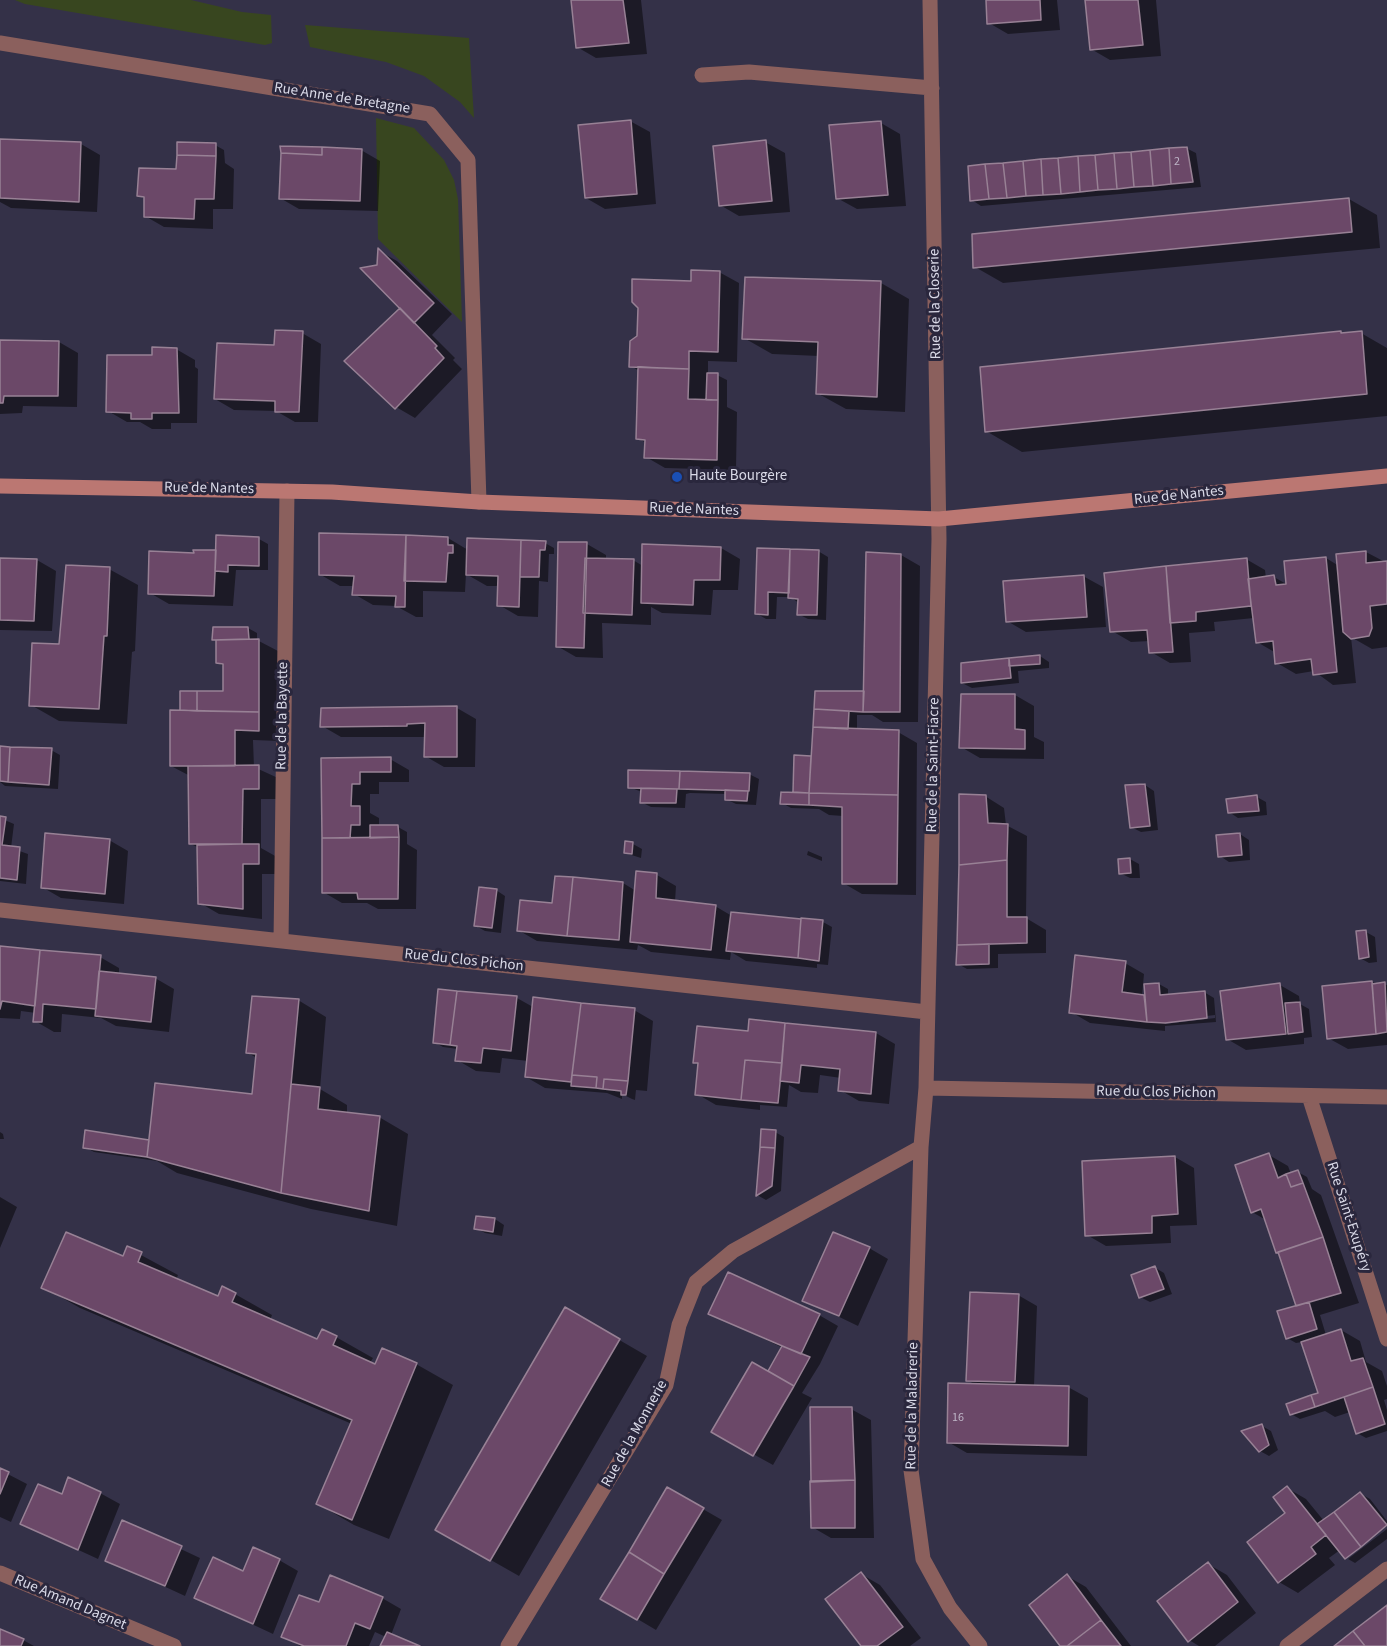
<!DOCTYPE html>
<html>
<head>
<meta charset="utf-8">
<style>
  body { margin:0 }
  canvas { display:block; background:#343148 }
</style>
</head>
<body>
<canvas width="1387" height="1646"></canvas>
<script>
const context = document.querySelector('canvas').getContext('2d');
context.lineJoin = 'round';
function fillPath(path, color) {
  context.fillStyle = color;
  context.fill(path, 'evenodd');
}
function shape(rows) {
  const path = new Path2D();
  for (const r of rows) {
    path.moveTo(r[0], r[1]);
    for (let i = 2; i < r.length; i += 2) path.lineTo(r[i], r[i + 1]);
  }
  return path;
}
function trace(path, color, width, dash) {
  context.strokeStyle = color;
  context.lineWidth = width;
  context.lineCap = dash ? 'butt' : 'round';
  context.setLineDash(dash || []);
  context.stroke(path);
}
function drawText(font, color, halo, rows, align = 'center') {
  context.font = font + ' "Source Sans 3",sans-serif';
  context.lineWidth = 6;
  context.setLineDash([]);
  context.textBaseline = 'middle';
  context.strokeStyle = halo;
  context.fillStyle = color;
  for (const [text, x, y, turn = 0] of rows) {
    context.save();
    context.translate(x, y);
    context.rotate((+turn || 0) * Math.PI / 180);
    context.textAlign = isNaN(turn) ? turn : align;
    if (halo) context.strokeText(text, 0, 0);
    context.fillText(text, 0, 0);
    context.restore();
  }
}
const green = shape([
  [15,0,191,0,242,12,271,15,272,43,265,45,25,4],
  [305,25,469,38,474,118,460,102,424,76,386,62,310,47],
  [376,118,414,128,444,160,454,180,458,199,462,322,378,239]
]);
const shadow = shape([
  [572,0,641,0,647,54,596,58,577,47],
  [987,0,1057,0,1060,30,1008,34,989,23],
  [1088,0,1156,0,1161,56,1110,60,1091,49],
  [630,121,650,132,656,204,605,209,586,198],
  [881,123,900,134,906,206,857,209,837,198],
  [0,140,81,144,100,155,97,212,11,208,0,202],
  [765,142,785,153,790,212,739,216,720,205],
  [215,145,224,150,225,163,234,169,233,209,213,209,213,229,164,227,145,216,145,199,139,195],
  [1186,148,1196,153,1201,187,981,206,972,200],
  [361,150,380,161,378,211,299,209,280,198],
  [1349,199,1377,215,1380,248,1003,283,975,267],
  [379,251,397,261,452,314,432,335,455,358,453,360,462,369,415,418,396,407,402,308,379,267],
  [719,272,739,283,737,362,708,361,708,374,717,375,727,380,727,407,737,412,736,470,665,468,646,457,646,443,638,438,639,371,631,366,692,282],
  [881,283,909,299,905,412,846,409,817,393,819,356,772,354,744,338],
  [302,333,321,344,318,422,295,422,276,411,234,410,215,399,275,346],
  [1361,333,1387,348,1387,416,1022,452,986,431],
  [0,342,59,342,78,353,77,407,23,406,22,413,0,414],
  [176,349,195,360,195,367,198,369,197,423,171,423,171,429,152,429,140,422,127,422,108,411,154,357],
  [448,538,468,550,468,539,545,543,554,548,554,554,549,554,548,582,539,581,538,617,518,616,499,605,499,586,487,586,466,574,465,592,423,591,423,617,416,617,396,606,373,605,354,594,354,586,340,586,321,575],
  [259,539,268,544,268,570,236,570,233,606,169,604,150,593,195,554,215,552],
  [587,544,606,555,606,560,633,560,643,566,721,548,740,559,738,590,713,590,711,615,662,613,651,607,651,625,602,623,603,658,576,657,557,646],
  [759,549,818,551,828,557,826,620,808,619,798,614,799,603,790,597,777,597,776,619,766,619,756,613],
  [1366,552,1387,563,1387,647,1372,649,1351,637,1356,683,1333,685,1314,671,1296,674,1277,663,1276,653,1257,642,1254,618,1214,622,1215,631,1189,633,1191,662,1170,663,1151,652,1150,641,1131,642,1112,631,1246,559,1265,570,1266,578,1274,577,1288,585,1326,558,1339,566],
  [901,555,920,566,918,722,883,722,872,715,857,715,857,730,898,732,917,743,916,895,862,894,843,883,843,816,829,815,819,809,791,808,782,803,795,793,796,757,813,759,816,692,865,692],
  [0,560,37,560,56,571,52,631,0,630],
  [109,569,138,585,135,651,132,652,127,724,59,721,31,705,61,645],
  [1083,576,1103,587,1106,627,1026,632,1007,621],
  [248,628,257,633,257,640,278,651,278,741,253,740,254,767,278,778,277,799,261,799,261,848,277,857,277,874,262,874,262,919,219,914,200,903,199,848,191,844,190,776,171,766,186,712,181,710,225,693,225,667,218,663,218,641,214,639],
  [1040,656,1049,662,1049,668,1018,671,1019,683,972,688,962,683,963,664],
  [962,695,1015,695,1034,706,1034,737,1044,742,1044,759,980,758,961,747],
  [457,708,476,719,475,767,444,767,425,756,426,737,341,737,322,726],
  [0,747,51,750,60,755,58,789,5,786,0,782],
  [390,759,409,770,409,782,379,782,379,794,370,794,370,813,379,818,379,827,398,827,407,832,407,844,417,850,416,909,378,909,367,903,342,903,323,892,322,760],
  [749,774,759,779,756,805,736,804,726,799,726,794,690,793,686,794,685,808,651,807,641,802,642,792,629,787],
  [1145,785,1154,791,1158,830,1141,832,1131,827],
  [985,796,1004,808,1006,825,1027,836,1026,918,1046,930,1046,953,998,954,998,968,967,969,958,964],
  [1257,797,1266,802,1267,815,1238,818,1229,812],
  [0,818,14,824,11,848,28,854,26,884,0,881],
  [1240,834,1249,840,1250,860,1229,862,1220,856],
  [109,840,128,851,124,904,61,898,42,887],
  [633,844,642,849,641,858,625,853],
  [808,851,822,857,822,861,807,855],
  [1130,859,1139,864,1140,878,1130,878,1120,873],
  [657,875,676,886,675,902,715,906,732,916,823,922,832,927,828,965,817,964,817,968,746,961,731,952,730,960,651,952,638,945,637,950,537,941,518,930,554,905,556,877,623,883,636,891],
  [496,890,505,896,501,933,485,931,476,926],
  [1366,932,1375,937,1377,962,1369,963,1360,958],
  [0,947,100,957,119,968,119,974,155,978,174,989,169,1032,116,1026,101,1018,62,1014,61,1032,54,1032,35,1021,36,1013,21,1011,20,1019,0,1018],
  [1125,963,1144,974,1142,996,1147,998,1159,984,1168,989,1168,996,1204,992,1214,998,1216,1022,1165,1026,1165,1031,1090,1023,1071,1012],
  [1215,1015,1215,1018,1165,1024,1165,1021],
  [1371,982,1387,985,1387,1045,1348,1049,1328,1038],
  [1280,985,1299,996,1300,1004,1309,1009,1312,1037,1304,1038,1304,1044,1246,1050,1227,1039],
  [440,990,517,998,533,1007,534,999,634,1010,653,1021,647,1091,636,1090,635,1100,632,1099,622,1094,622,1099,607,1093,545,1088,526,1077,528,1061,502,1058,500,1073,476,1071,457,1060,458,1049,443,1047,434,1042],
  [298,1000,326,1017,320,1089,347,1105,347,1113,379,1117,408,1134,397,1226,311,1209,177,1173,157,1161,94,1152,85,1147,150,1142,253,1096,257,1058,248,1053],
  [750,1021,876,1033,895,1044,889,1104,859,1101,840,1090,841,1078,820,1075,818,1093,801,1092,789,1085,787,1107,760,1105,760,1110,716,1105,697,1094,700,1065,694,1062,749,1033],
  [763,1131,775,1132,784,1137,781,1191,766,1200,757,1195],
  [0,1132,3,1134,4,1139,0,1139],
  [1269,1155,1288,1166,1291,1174,1298,1172,1307,1177,1312,1189,1321,1195,1359,1303,1320,1315,1326,1335,1341,1330,1360,1341,1366,1362,1382,1371,1387,1386,1387,1399,1384,1400,1387,1410,1387,1431,1366,1438,1357,1433,1350,1412,1335,1417,1325,1411,1300,1419,1291,1414,1320,1394,1302,1342,1296,1343,1287,1338,1298,1307,1266,1220,1252,1212],
  [1175,1157,1194,1168,1197,1225,1170,1226,1171,1243,1106,1246,1087,1235],
  [0,1197,17,1207,0,1248],
  [495,1219,504,1225,502,1236,485,1233,476,1228],
  [128,1248,178,1275,176,1280,218,1298,235,1294,272,1315,270,1320,318,1341,336,1337,373,1358,370,1363,376,1366,416,1364,453,1385,389,1539,354,1525,318,1504,352,1424,80,1308,43,1287,124,1258],
  [869,1248,888,1259,858,1326,804,1300],
  [1154,1267,1164,1273,1172,1294,1150,1302,1140,1297],
  [1018,1295,1037,1306,1034,1386,1068,1387,1088,1398,1087,1456,967,1453,948,1442,976,1385,967,1380],
  [566,1309,647,1356,519,1576,438,1530],
  [710,1313,819,1315,838,1326,820,1364,802,1393,812,1398,773,1465,713,1432,769,1373,783,1348],
  [851,1409,871,1420,874,1538,831,1538,812,1527],
  [1262,1426,1271,1431,1278,1450,1269,1456,1260,1451],
  [0,1470,27,1484,11,1522,0,1517],
  [1287,1488,1306,1499,1324,1521,1361,1494,1370,1499,1387,1521,1387,1526,1347,1556,1347,1558,1340,1550,1329,1558,1335,1565,1298,1593,1279,1582,1288,1513],
  [668,1489,722,1520,656,1630,602,1598],
  [100,1493,120,1504,98,1559,22,1524,62,1496],
  [123,1522,200,1558,185,1596,107,1560],
  [1387,1529,1387,1539,1355,1563,1348,1559],
  [279,1560,298,1571,273,1634,196,1598],
  [1208,1564,1227,1575,1256,1613,1215,1646,1199,1646,1189,1640],
  [861,1574,880,1585,921,1638,910,1646,863,1646],
  [1067,1576,1086,1587,1131,1646,1062,1646],
  [382,1598,401,1609,391,1635,417,1646,382,1646,386,1637,375,1632,369,1646,300,1646,283,1636,319,1604],
  [0,1630,23,1640,34,1646,0,1646]
]);
const building = shape([
  [571,0,623,0,629,43,576,48,571,0],
  [986,0,1040,0,1041,20,987,24,986,0],
  [1085,0,1138,0,1143,45,1090,50,1085,0],
  [631,120,637,194,585,198,578,125,631,120],
  [881,121,888,195,836,199,829,125,881,121],
  [0,139,81,142,79,202,0,198,0,139],
  [766,140,772,201,719,206,713,146,766,140],
  [177,142,216,143,216,156,177,155,177,142],
  [280,146,322,147,322,155,281,153,280,146],
  [322,147,362,149,360,201,279,199,281,153,322,155,322,147],
  [1187,147,1193,182,1171,184,1169,148,1187,147],
  [1169,148,1171,184,1153,186,1150,150,1169,148],
  [1150,150,1153,186,1134,187,1131,152,1150,150],
  [1131,152,1134,187,1117,189,1114,153,1131,152],
  [1114,153,1117,189,1098,190,1095,155,1114,153],
  [177,155,216,156,214,199,195,199,194,219,144,217,144,197,137,196,139,168,176,169,177,155],
  [1095,155,1098,190,1080,192,1078,156,1095,155],
  [1078,156,1080,192,1061,194,1058,158,1078,156],
  [1058,158,1061,194,1043,195,1041,159,1058,158],
  [1041,159,1043,195,1026,196,1023,161,1041,159],
  [1023,161,1026,196,1007,198,1003,163,1023,161],
  [1003,163,1007,198,989,199,985,164,1003,163],
  [985,164,989,199,970,201,968,166,985,164],
  [1349,198,1352,232,973,268,972,234,1349,198],
  [378,248,434,303,414,323,360,268,377,265,378,248],
  [691,270,720,271,718,352,689,351,689,369,629,367,630,341,637,336,638,308,632,302,632,279,691,281,691,270],
  [745,277,881,281,877,397,816,394,818,342,742,339,745,277],
  [400,308,437,346,435,348,444,358,395,409,344,361,400,308],
  [275,330,303,331,299,412,275,412,275,401,214,399,217,343,274,345,275,330],
  [1341,331,1341,333,1362,331,1367,394,985,432,980,367,1341,331],
  [0,340,59,341,58,396,4,396,3,403,0,403,0,340],
  [152,347,177,348,179,413,152,413,152,419,131,419,131,413,106,412,107,355,152,355,152,347],
  [638,367,689,369,688,399,718,400,717,460,644,458,645,440,636,439,638,367],
  [707,373,718,373,718,400,706,400,707,373],
  [319,533,406,535,405,607,395,607,396,596,352,595,354,576,319,575,319,533],
  [216,535,259,537,259,566,228,565,228,572,215,571,216,535],
  [406,535,448,537,448,545,453,545,453,553,448,553,446,582,404,581,406,535],
  [467,538,521,540,519,607,497,606,498,576,466,575,467,538],
  [521,540,546,541,545,550,540,550,539,577,520,577,521,540],
  [558,542,587,542,584,648,556,647,558,542],
  [642,544,721,547,720,580,694,580,693,605,641,603,642,544],
  [757,548,790,549,789,593,768,592,768,615,755,614,757,548],
  [790,549,819,550,817,615,797,615,798,599,788,598,790,549],
  [193,550,216,550,214,596,148,594,149,551,194,553,193,550],
  [1366,551,1366,563,1387,561,1387,604,1370,606,1372,628,1369,636,1351,639,1343,632,1336,554,1366,551],
  [866,552,901,554,900,712,863,712,866,552],
  [1326,557,1337,672,1313,675,1311,659,1275,664,1273,641,1256,643,1248,579,1274,575,1276,585,1286,584,1284,561,1326,557],
  [0,558,37,559,34,621,0,620,0,558],
  [585,558,634,559,632,615,583,613,585,558],
  [1247,558,1251,606,1196,612,1196,621,1170,623,1166,566,1247,558],
  [66,565,110,567,107,636,104,636,99,709,29,706,32,643,59,644,66,565],
  [1166,566,1173,652,1149,653,1147,630,1110,632,1104,573,1166,566],
  [1084,575,1087,617,1006,622,1003,581,1084,575],
  [213,627,248,627,249,639,212,640,213,627],
  [259,639,259,712,197,711,197,691,223,691,223,664,216,663,216,640,259,639],
  [1040,655,1040,664,1009,666,1009,658,1040,655],
  [1009,658,1011,678,961,683,961,663,1009,658],
  [180,691,197,691,197,711,180,710,180,691],
  [815,691,864,691,863,712,814,709,815,691],
  [961,694,1015,694,1015,729,1025,730,1025,749,959,748,961,694],
  [457,706,457,757,424,757,425,723,407,724,407,726,320,727,321,708,457,706],
  [814,709,849,711,848,729,813,727,814,709],
  [170,710,259,712,259,731,235,730,235,766,170,766,170,710],
  [813,727,899,730,898,795,809,793,813,727],
  [0,746,10,747,8,782,0,781,0,746],
  [10,747,52,748,49,785,8,782,10,747],
  [794,755,811,756,809,793,793,792,794,755],
  [391,757,391,772,360,772,360,784,352,784,351,806,360,806,360,825,351,825,350,838,322,838,321,758,391,757],
  [259,765,259,789,243,789,242,844,189,844,188,766,259,765],
  [628,770,680,771,679,789,628,788,628,770],
  [680,771,750,773,749,791,679,789,680,771],
  [1145,784,1150,826,1130,828,1125,785,1145,784],
  [641,788,677,789,676,803,640,803,641,788],
  [725,790,748,791,747,801,725,800,725,790],
  [781,792,809,793,809,805,780,804,781,792],
  [809,793,898,795,897,884,842,884,842,807,809,805,809,793],
  [959,794,986,795,988,823,1008,824,1007,860,959,865,959,794],
  [1257,795,1259,811,1228,813,1226,799,1257,795],
  [0,816,6,817,2,845,20,847,17,880,0,878,0,816],
  [370,825,398,825,399,837,370,838,370,825],
  [45,833,110,839,105,894,41,888,45,833],
  [1240,833,1242,855,1218,857,1216,835,1240,833],
  [399,837,398,899,358,899,357,893,322,893,322,838,399,837],
  [625,841,633,842,632,854,624,853,625,841],
  [242,844,259,844,259,864,243,864,243,909,198,904,197,845,242,844],
  [1130,858,1131,873,1119,874,1118,859,1130,858],
  [1007,860,1007,917,1027,917,1027,943,957,945,959,865,1007,860],
  [636,871,657,873,656,898,716,905,711,950,630,942,636,871],
  [555,876,573,877,567,936,517,931,520,900,552,903,555,876],
  [573,877,623,882,619,940,567,936,573,877],
  [479,887,497,889,492,928,474,926,479,887],
  [731,912,801,919,798,958,726,951,731,912],
  [801,918,823,920,819,961,798,958,801,918],
  [1366,930,1369,957,1359,959,1356,931,1366,930],
  [989,944,989,964,956,965,957,945,989,944],
  [0,946,40,950,35,1006,2,1001,0,1009,0,946],
  [40,950,101,955,96,1009,43,1004,42,1022,33,1022,40,950],
  [1075,955,1126,961,1122,992,1144,995,1147,1022,1069,1013,1075,955],
  [99,971,156,977,151,1022,95,1016,99,971],
  [1372,981,1376,1034,1327,1039,1322,986,1372,981],
  [1385,982,1387,1032,1376,1034,1372,984,1385,982],
  [1159,983,1160,995,1205,991,1207,1018,1165,1023,1147,1022,1144,984,1159,983],
  [1280,983,1286,1034,1226,1040,1220,991,1280,983],
  [438,989,457,991,450,1045,433,1043,438,989],
  [457,991,517,996,511,1051,483,1048,481,1063,455,1061,457,1046,450,1045,457,991],
  [252,996,299,999,281,1193,147,1157,155,1083,252,1094,256,1054,246,1053,252,996],
  [533,997,581,1003,571,1082,525,1077,533,997],
  [1300,1002,1303,1032,1288,1034,1285,1003,1300,1002],
  [581,1003,635,1008,628,1081,604,1079,603,1089,596,1088,597,1077,572,1075,581,1003],
  [749,1019,785,1023,782,1063,745,1060,741,1100,695,1095,698,1063,693,1063,697,1026,748,1031,749,1019],
  [785,1023,876,1032,871,1094,838,1091,840,1069,801,1065,799,1083,780,1081,785,1023],
  [745,1060,782,1063,778,1103,741,1100,745,1060],
  [572,1075,597,1077,596,1088,571,1086,572,1075],
  [604,1079,628,1081,626,1095,621,1095,621,1091,603,1089,604,1079],
  [291,1084,320,1087,318,1109,380,1116,369,1211,281,1193,291,1084],
  [761,1129,776,1130,775,1148,760,1147,761,1129],
  [85,1130,149,1140,147,1157,83,1148,85,1130],
  [760,1147,775,1148,772,1186,756,1196,760,1147],
  [1269,1153,1278,1178,1286,1174,1291,1187,1303,1183,1323,1237,1276,1253,1261,1209,1251,1213,1235,1165,1269,1153],
  [1175,1156,1178,1214,1152,1216,1152,1233,1085,1236,1082,1161,1175,1156],
  [1298,1170,1303,1183,1291,1187,1286,1174,1298,1170],
  [476,1216,495,1218,493,1232,474,1229,476,1216],
  [66,1232,123,1256,127,1246,142,1252,138,1262,218,1296,222,1286,236,1293,232,1302,317,1339,322,1329,337,1336,333,1345,375,1364,382,1348,417,1363,352,1520,316,1504,352,1420,41,1288,66,1232],
  [833,1232,870,1247,839,1316,802,1301,833,1232],
  [1323,1237,1341,1293,1296,1306,1278,1252,1323,1237],
  [1155,1266,1164,1289,1139,1298,1131,1275,1155,1266],
  [728,1272,820,1314,801,1354,708,1314,728,1272],
  [970,1292,1019,1294,1015,1382,966,1381,970,1292],
  [1309,1302,1317,1329,1286,1339,1277,1311,1309,1302],
  [565,1307,620,1339,490,1561,435,1530,565,1307],
  [1341,1329,1351,1361,1363,1358,1373,1387,1315,1407,1311,1395,1318,1393,1301,1342,1341,1329],
  [782,1346,810,1357,794,1386,768,1371,782,1346],
  [752,1362,794,1386,753,1456,711,1432,752,1362],
  [948,1383,1069,1386,1068,1446,947,1443,948,1383],
  [1373,1387,1385,1424,1356,1434,1344,1397,1373,1387],
  [1311,1395,1315,1407,1290,1415,1286,1404,1311,1395],
  [810,1407,852,1407,855,1480,811,1482,810,1407],
  [1262,1424,1269,1445,1259,1452,1241,1431,1262,1424],
  [0,1468,9,1472,0,1494,0,1468],
  [68,1477,101,1492,78,1550,20,1524,38,1484,62,1494,68,1477],
  [855,1480,855,1528,811,1528,810,1481,855,1480],
  [1287,1486,1326,1535,1311,1547,1316,1554,1278,1583,1247,1542,1285,1513,1273,1497,1287,1486],
  [667,1487,704,1508,664,1574,629,1552,667,1487],
  [1360,1492,1387,1525,1361,1547,1334,1512,1360,1492],
  [1334,1512,1361,1547,1345,1559,1317,1524,1334,1512],
  [122,1520,182,1546,165,1586,105,1561,122,1520],
  [253,1547,280,1559,253,1624,194,1598,213,1557,243,1571,253,1547],
  [629,1552,664,1574,637,1620,600,1599,629,1552],
  [1208,1562,1238,1602,1188,1642,1157,1601,1208,1562],
  [861,1572,903,1627,877,1646,861,1646,825,1599,861,1572],
  [1067,1574,1101,1620,1067,1646,1060,1646,1029,1605,1067,1574],
  [330,1575,383,1597,370,1629,355,1623,346,1646,304,1646,281,1637,299,1595,319,1602,330,1575],
  [1387,1605,1387,1646,1365,1646,1353,1631,1387,1605],
  [1101,1620,1121,1646,1067,1646,1101,1620],
  [0,1629,24,1639,21,1646,0,1646,0,1629],
  [1353,1631,1365,1646,1334,1646,1353,1631],
  [387,1632,420,1646,380,1646,387,1632]
]);
const street = shape([
  [930,0,939,539,926,1088,921,1147,911,1470,923,1559,950,1608,980,1646],
  [0,43,430,114,468,160,479,502],
  [702,75,749,72,932,88],
  [0,910,927,1012],
  [281,941,287,491],
  [926,1088,1387,1097],
  [1309,1096,1387,1339],
  [0,1573,174,1646],
  [508,1646,666,1385,679,1325,696,1282,733,1251,921,1147],
  [1287,1646,1387,1569]
]);
const secondary = shape([
  [0,486,332,492,479,502,939,519,1387,476]
]);
const markers = [
  [677,477,6,"#1a4fb4"]
];
const numberNames = [
  ["2",1177,162],
  ["16",958,1418]
];
const streetNames = [
  ["Rue Anne de Bretagne",342,99,9],
  ["Rue de la Closerie",936,304,-91],
  ["Rue de Nantes",209,489,1],
  ["Rue de Nantes",1179,496,-6],
  ["Rue de Nantes",694,510,2],
  ["Rue de la Bayette",283,716,-89],
  ["Rue de la Saint-Fiacre",934,765,-89],
  ["Rue du Clos Pichon",464,961,6],
  ["Rue du Clos Pichon",1156,1093,1],
  ["Rue Saint-Exupéry",1348,1217,72],
  ["Rue de la Maladrerie",913,1406,-89],
  ["Rue de la Monnerie",635,1434,-61],
  ["Rue Amand Dagnet",70,1603,23]
];
const poiNames = [
  ["Haute Bourgère",689,477]
];
fillPath(green, '#38461f');
fillPath(shadow, '#0007');
fillPath(building, '#6b4868');
trace(building, '#988195', 1.5);
trace(street, '#8b605d', 15);
trace(secondary, '#bb7772', 15);
for (const [x, y, r, color] of markers) {
  const dot = new Path2D();
  dot.arc(x, y, r, 0, 2 * Math.PI);
  context.fillStyle = color;
  context.fill(dot);
  trace(dot, '#2a273d', 2);
}
drawText('12px', '#beb5c7', null, numberNames);
drawText('15px', '#d9d9e7', '#2a273d', streetNames);
drawText('15px', '#d9d9e7', '#2a273d', poiNames, 'left');
</script>
</body>
</html>
